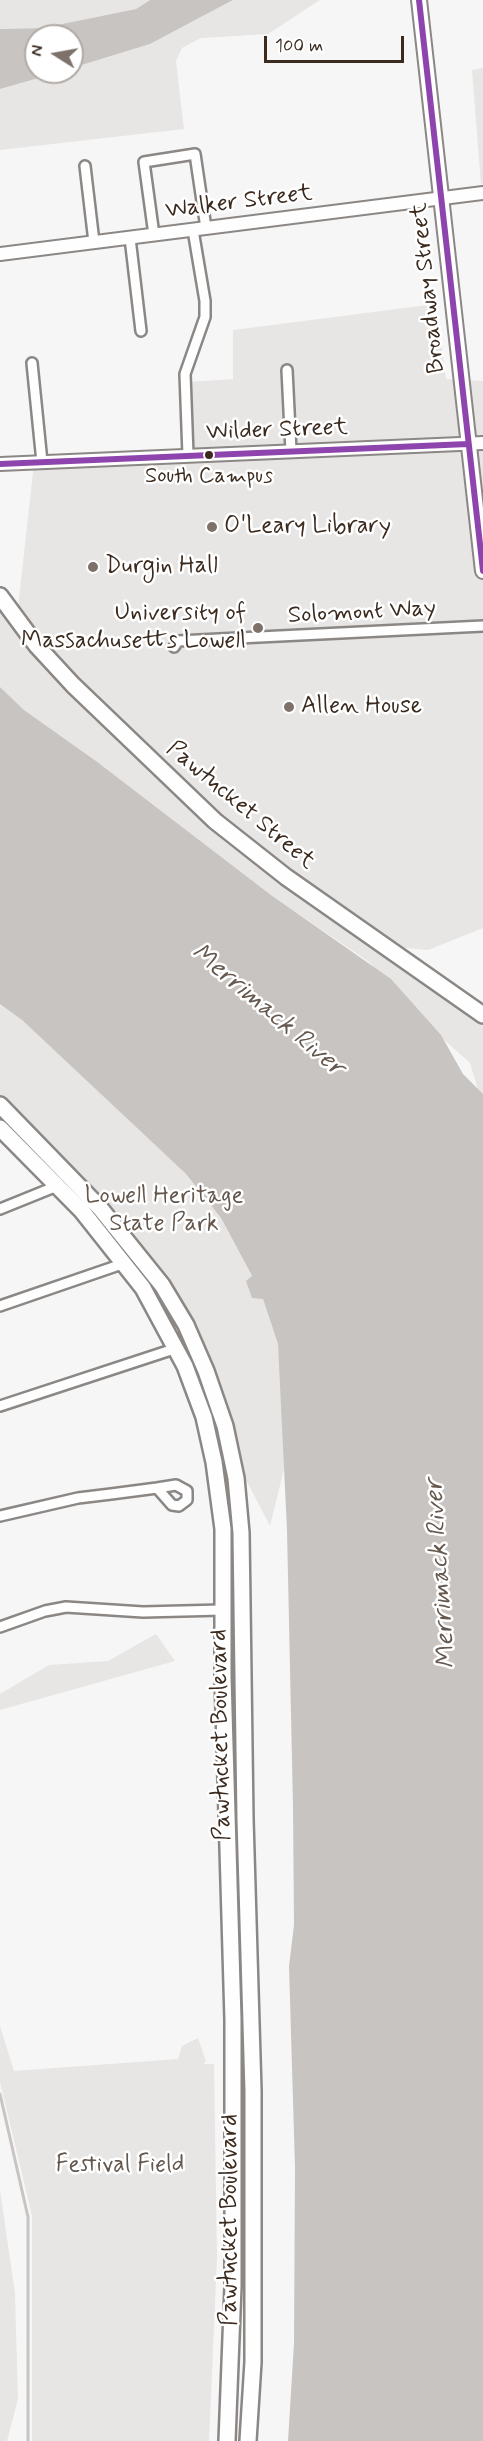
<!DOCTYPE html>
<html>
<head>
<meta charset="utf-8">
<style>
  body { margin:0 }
  #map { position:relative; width:483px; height:2441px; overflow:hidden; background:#f7f6f6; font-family:Mynerve,sans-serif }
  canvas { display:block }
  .north { position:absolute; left:24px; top:24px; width:60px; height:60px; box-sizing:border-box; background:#fff; border:2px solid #b1aaa5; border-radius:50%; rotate:281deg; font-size:16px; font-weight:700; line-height:24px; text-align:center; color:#3b2a1e }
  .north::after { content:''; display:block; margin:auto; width:21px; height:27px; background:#7d716a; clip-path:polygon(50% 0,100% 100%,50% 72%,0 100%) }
  .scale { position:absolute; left:264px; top:36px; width:140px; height:27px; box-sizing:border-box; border:3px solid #3b2a1e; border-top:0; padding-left:8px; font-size:18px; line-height:21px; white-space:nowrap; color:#3b2a1e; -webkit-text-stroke:4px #fff; paint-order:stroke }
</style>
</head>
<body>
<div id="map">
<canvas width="483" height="2441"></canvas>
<div class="north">N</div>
<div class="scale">100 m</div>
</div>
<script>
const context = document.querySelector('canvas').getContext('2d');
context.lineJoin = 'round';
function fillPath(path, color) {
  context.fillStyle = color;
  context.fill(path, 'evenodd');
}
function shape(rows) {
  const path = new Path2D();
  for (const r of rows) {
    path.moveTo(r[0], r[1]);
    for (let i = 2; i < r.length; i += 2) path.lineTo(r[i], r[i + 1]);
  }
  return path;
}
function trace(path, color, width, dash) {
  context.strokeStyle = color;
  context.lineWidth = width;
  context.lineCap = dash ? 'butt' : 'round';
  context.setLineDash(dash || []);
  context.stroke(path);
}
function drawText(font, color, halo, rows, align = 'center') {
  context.font = font + ' Mynerve,sans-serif';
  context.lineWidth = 5;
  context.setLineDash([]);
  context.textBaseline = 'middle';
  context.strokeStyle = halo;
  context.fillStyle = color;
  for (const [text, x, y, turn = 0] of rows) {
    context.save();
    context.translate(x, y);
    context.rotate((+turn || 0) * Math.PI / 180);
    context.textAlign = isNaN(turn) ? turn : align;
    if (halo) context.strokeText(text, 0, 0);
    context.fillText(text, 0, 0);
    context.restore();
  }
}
const built = shape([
  [483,68,483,184,481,185,472,70],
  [436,304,446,379,483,381,483,928,428,950,396,947,232,829,47,648,18,607,34,463,190,452,188,382,233,379,233,330]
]);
const green = shape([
  [0,0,150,0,136,9,42,28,0,29],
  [233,0,320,0,268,34,201,38,182,48,176,61,184,129,0,150,0,89,60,72,72,72,72,68,150,44],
  [290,459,264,478,251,465,253,461],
  [398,521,411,524,421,536,441,597,443,618,364,623,362,569,372,522],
  [369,522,359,569,347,570,335,524],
  [423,524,442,535,433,554,420,526],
  [332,526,344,570,326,571,309,555,309,548],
  [467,535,475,611,445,569,438,553,445,540],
  [286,538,297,549,297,554,283,568,261,571,244,556,258,540],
  [438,566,452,588,471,615,448,616,445,597,436,567],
  [221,604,228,604,229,631,198,633,198,629],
  [0,606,57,678,81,703,225,842,483,1026,483,1094,478,1090,470,1063,443,1039,369,962,271,895,96,761,24,710,0,687],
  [49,607,71,622,149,646,165,645,165,716,175,719,189,717,200,727,202,754,212,756,227,779,246,791,238,804,224,798,216,808,204,801,68,670,73,642,70,633,63,626,48,618,45,613],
  [326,638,332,639,330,643,312,670,304,677,277,683,257,680,250,675,241,661,241,642,244,649,325,646],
  [440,641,445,642,445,645,433,665,414,666,394,651,395,643],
  [390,643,389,650,380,648,354,653,354,645],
  [220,644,232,645,231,667,226,666,225,658,205,659,198,669,182,669,177,665,177,648,180,646,181,653,220,653],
  [471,733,472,740,483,744,483,843,457,842,419,834,407,823,390,784,387,753,436,750,435,737],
  [377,752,378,776,342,777,341,753],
  [354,807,371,810,407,837,427,848,450,855,483,858,483,908,404,906,377,895,332,865,324,855,323,841],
  [0,1003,22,1020,186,1174,221,1218,252,1277,263,1299,278,1344,283,1411,285,1465,270,1526,242,1472,206,1354,164,1274,109,1207,50,1144,0,1097],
  [156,1634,175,1661,0,1710,0,1694,49,1665,108,1661],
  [0,2026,14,2071,178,2059,182,2046,198,2038,206,2061,203,2064,214,2064,217,2259,209,2441,32,2441,32,2216,0,2082],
  [0,2190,15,2293,18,2399,7,2441,0,2441]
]);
const water = shape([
  [150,0,233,0,150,44,72,68,72,36,36,36,36,72,60,72,0,89,0,29,42,28,136,9],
  [0,687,24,710,96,761,271,895,391,979,441,1035,463,1074,483,1094,483,2441,288,2441,294,2343,295,2168,289,1966,294,1925,293,1807,287,1530,278,1344,263,1299,252,1298,246,1281,252,1276,221,1218,186,1174,22,1020,0,1004]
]);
const stream = shape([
  [0,2094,28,2217,28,2441]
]);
const minor = shape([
  [85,166,94,242],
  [154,235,144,162,195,154,206,228],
  [130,238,141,331],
  [32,363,42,462],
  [287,370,291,451],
  [188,455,185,374,205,317,205,301,193,230],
  [174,647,178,641,483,626],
  [0,1209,57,1186],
  [0,1306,125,1263],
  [0,1406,177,1348],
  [0,1516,78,1498,111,1494,157,1488,176,1485,187,1491,187,1500,179,1506,172,1505,157,1488],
  [0,1627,45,1611,66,1607,143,1612,222,1610]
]);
const tertiary = shape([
  [0,254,483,193],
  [0,464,483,443]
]);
const secondary = shape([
  [419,0,483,571]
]);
const primary = shape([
  [0,596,37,646,73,685,215,821,286,877,483,1015],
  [0,1105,100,1208,162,1285,186,1325,206,1371,225,1426,236,1478,241,1533,245,1819,253,2091,253,2362,248,2441],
  [0,1128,82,1211,143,1288,185,1366,204,1417,214,1462,223,1529,223,1677,233,2020,233,2286,227,2441]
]);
const bus1 = shape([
  [419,0,483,571],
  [0,464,468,444]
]);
const markers = [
  [209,455,5,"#3b2a1e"],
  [212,527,6,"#7d716a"],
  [93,567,6,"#7d716a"],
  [258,628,6,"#7d716a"],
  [289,707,6,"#7d716a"]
];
const busNames = [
  ["South Campus",209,477]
];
const streetNames = [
  ["Walker Street",239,203,-7],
  ["Broadway Street",429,288,-96],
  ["Wilder Street",277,431,-2],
  ["Solomont Way",362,613,-3],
  ["Pawtucket Street",240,806,40],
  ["Pawtucket Boulevard",222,1735,-91],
  ["Pawtucket Boulevard",231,2220,-90]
];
const poiNames = [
  ["O'Leary Library",224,527],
  ["Durgin Hall",105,567],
  ["University of",246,614,"right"],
  ["Massachusetts Lowell",246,642,"right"],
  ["Allen House",301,707]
];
const parkNames = [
  ["Lowell Heritage",164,1197],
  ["State Park",164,1225],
  ["Festival Field",120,2166]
];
const waterNames = [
  ["Merrimack River",267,1011,40],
  ["Merrimack River",442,1574,-94]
];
fillPath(built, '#e8e6e5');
fillPath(green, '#e8e6e4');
fillPath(water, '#c8c4c1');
trace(stream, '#c8c4c1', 3);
trace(minor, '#8b8784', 14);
trace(tertiary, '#8b8784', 16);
trace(secondary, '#8b8784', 18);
trace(primary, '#8b8784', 20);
trace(minor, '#fefefe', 9);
trace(tertiary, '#fefefe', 12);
trace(secondary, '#fefefe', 14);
trace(primary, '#fefefe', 15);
trace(bus1, '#8e44ad', 6);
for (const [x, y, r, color] of markers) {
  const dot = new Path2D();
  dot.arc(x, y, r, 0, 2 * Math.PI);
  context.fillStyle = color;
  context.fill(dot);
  trace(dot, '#fff', 2);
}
drawText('22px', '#3b2a1e', '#fff', busNames);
drawText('24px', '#3b2a1e', '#fff', streetNames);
drawText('24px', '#3b2a1e', '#fff', poiNames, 'left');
drawText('24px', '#63564c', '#fff', parkNames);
drawText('italic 26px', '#65584f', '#fff', waterNames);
</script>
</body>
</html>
